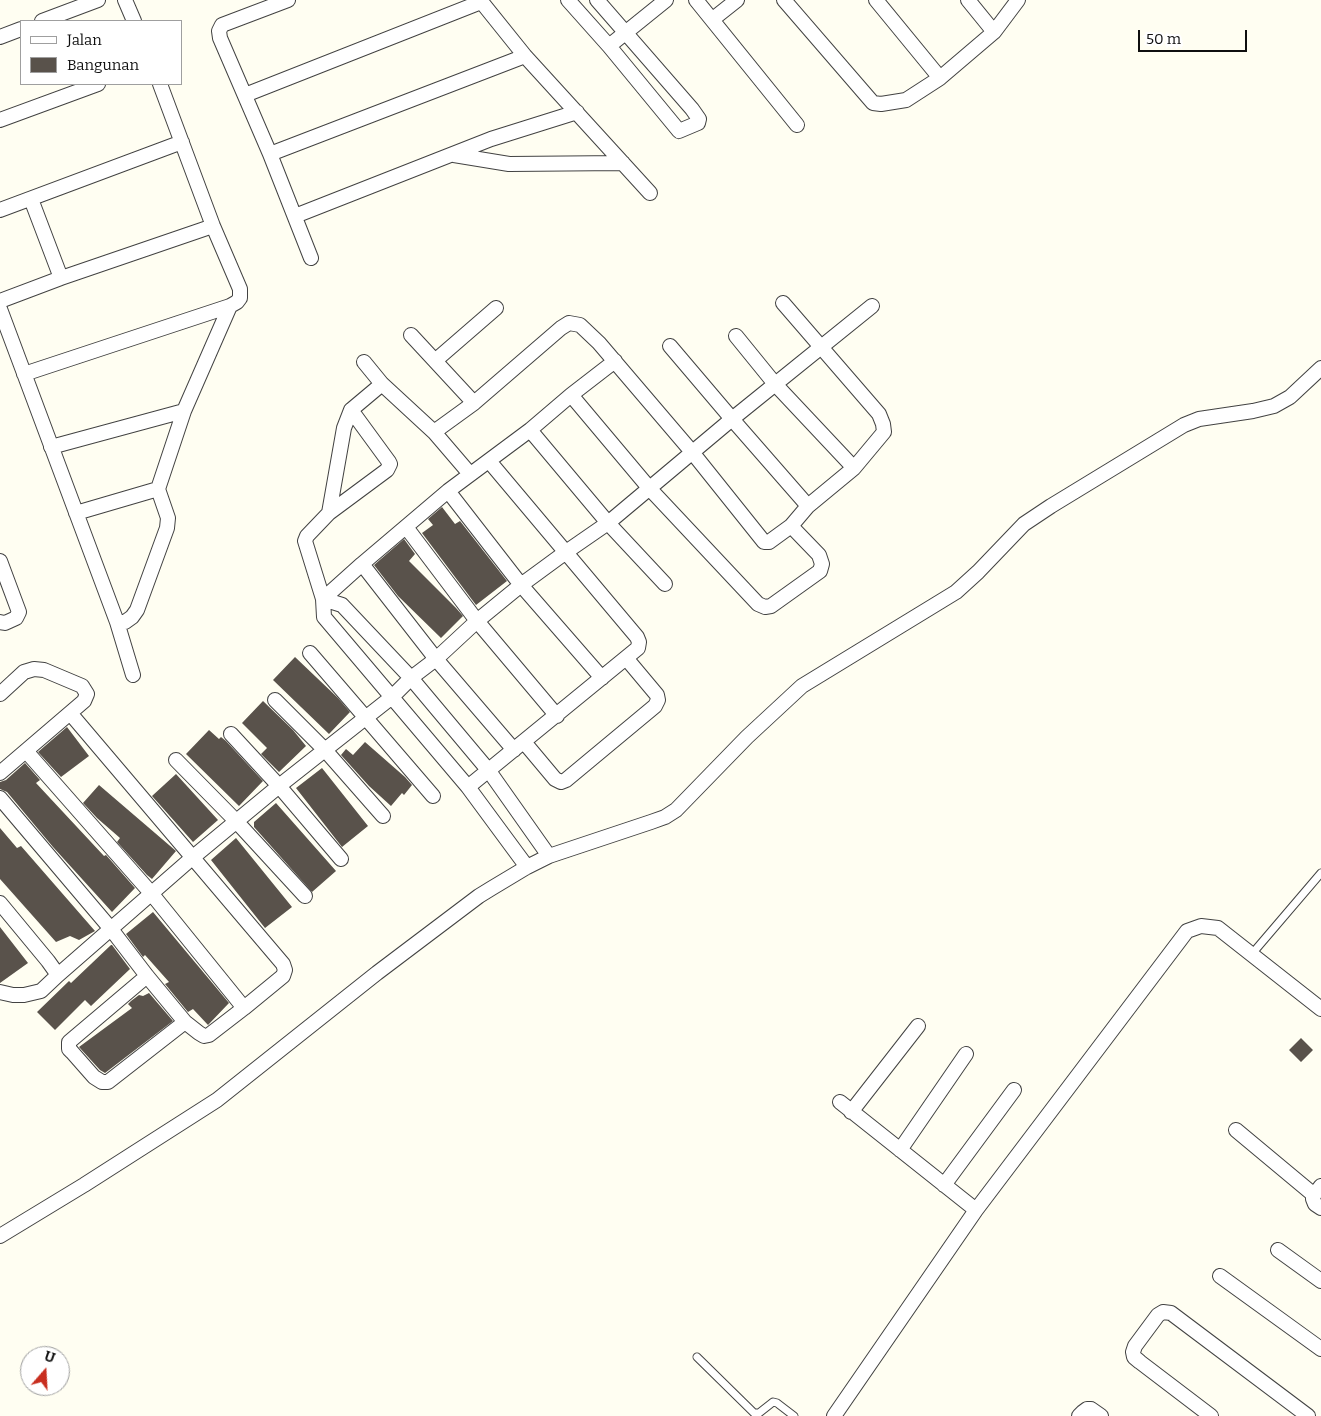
<!DOCTYPE html>
<html>
<head>
<meta charset="utf-8">
<style>
  body { margin:0 }
  #map { position:relative; width:1321px; height:1416px; overflow:hidden; background:#fffef2; font-family:Bitter,serif }
  canvas { display:block }
  .legend { position:absolute; left:20px; top:20px; width:162px; height:65px; box-sizing:border-box; background:#fff; border:1px solid #9f9f9f; margin:0; padding:6px 9px; list-style:none; font-size:15px; color:#0f0f0f }
  .legend li { display:flex; align-items:center; gap:10px; height:25px }
  .legend b { width:25px; border:1px solid #9f9f9f }
  .north { position:absolute; left:20px; top:1346px; width:50px; height:50px; box-sizing:border-box; background:#fff; border:1px solid #9f9f9f; border-radius:50%; rotate:19deg; font-size:14px; font-weight:700; line-height:20px; text-align:center; color:#0f0f0f }
  .north::after { content:''; display:block; margin:auto; width:18px; height:22px; background:#c82e1f; clip-path:polygon(50% 0,100% 100%,50% 72%,0 100%) }
  .scale { position:absolute; left:1138px; top:30px; width:109px; height:22px; box-sizing:border-box; border:2px solid #0f0f0f; border-top:0; padding-left:6px; font-size:15px; line-height:18px; white-space:nowrap; color:#0f0f0f; -webkit-text-stroke:4px #fff; paint-order:stroke }
</style>
</head>
<body>
<div id="map">
<canvas width="1321" height="1416"></canvas>
<ul class="legend">
<li><b style="height:6px;background:#fff"></b>Jalan</li>
<li><b style="height:14px;background:#59524b"></b>Bangunan</li>
</ul>
<div class="north">U</div>
<div class="scale">50 m</div>
</div>
<script>
const context = document.querySelector('canvas').getContext('2d');
context.lineJoin = 'round';
function fillPath(path, color) {
  context.fillStyle = color;
  context.fill(path, 'evenodd');
}
function shape(rows) {
  const path = new Path2D();
  for (const r of rows) {
    path.moveTo(r[0], r[1]);
    for (let i = 2; i < r.length; i += 2) path.lineTo(r[i], r[i + 1]);
  }
  return path;
}
function trace(path, color, width, dash) {
  context.strokeStyle = color;
  context.lineWidth = width;
  context.lineCap = dash ? 'butt' : 'round';
  context.setLineDash(dash || []);
  context.stroke(path);
}
const building = shape([
  [442,507,455,524,460,521,507,581,476,605,422,533,433,525,428,519],
  [404,539,415,554,409,561,456,608,463,616,441,638,398,596,374,565],
  [295,657,338,698,350,712,329,734,273,680],
  [263,701,293,730,306,746,279,772,261,754,267,748,242,723],
  [67,727,89,756,61,777,38,752],
  [209,730,219,739,221,737,226,741,263,781,239,806,186,754],
  [365,742,405,777,412,785,404,795,402,793,391,806,369,786,341,755,346,749,353,755],
  [25,763,40,780,36,783,104,856,106,855,135,888,112,912,53,847,7,792,0,789,0,782,6,780],
  [322,768,368,826,342,847,296,788],
  [176,774,218,820,193,842,152,796],
  [99,785,176,851,152,879,147,875,117,842,120,838,97,818,83,803],
  [276,803,336,871,312,892,254,827,254,822],
  [0,828,17,848,21,846,95,931,79,940,70,936,56,942,0,879],
  [236,838,292,907,265,928,211,860],
  [153,912,229,1003,208,1025,193,1009,188,1012,165,984,169,982,145,955,143,957,126,934],
  [0,927,28,963,0,983],
  [111,945,112,945,130,969,91,1006,85,1000,55,1030,37,1012,69,981,71,983],
  [149,993,173,1021,105,1073,100,1070,79,1047,132,1008,128,1004,131,1001,139,995,143,996],
  [1301,1038,1313,1050,1301,1062,1289,1050]
]);
const lane = shape([
  [1251,955,1321,873],
  [697,1357,754,1413,759,1413,773,1402,777,1403,794,1416]
]);
const street = shape([
  [125,0,134,21],
  [288,0,222,25,219,31,220,38,270,154,311,258],
  [480,0,525,56,650,193],
  [568,0,609,46,679,131,698,123,699,119,692,109,597,0],
  [696,0,797,125],
  [784,0,873,103,881,104,906,100,940,78,994,32,1018,0],
  [876,0,940,78],
  [968,0,994,32],
  [713,19,737,0],
  [42,21,98,0],
  [0,37,21,29],
  [609,46,666,0],
  [245,95,481,2],
  [0,120,98,84],
  [270,154,525,56],
  [454,155,509,164,623,163],
  [31,199,61,278],
  [0,210,182,142],
  [295,216,491,139,577,112],
  [0,301,61,278,213,226],
  [0,309,117,622,133,675],
  [411,335,474,403],
  [736,336,775,384,854,468],
  [670,346,732,419,808,506],
  [436,360,496,308],
  [364,362,382,384,434,432,470,474],
  [24,374,230,306],
  [382,384,351,410,344,428,329,513,307,536,305,541,323,599,324,617,468,787,527,867],
  [571,395,650,489,758,604,765,607,771,606,820,571,822,564,819,555,791,526],
  [530,430,608,523,665,584],
  [434,432,474,403,561,328,569,323,580,325,599,343,692,452,764,542,769,542,791,526,808,506,854,468,884,432,883,424,879,414,783,303],
  [51,447,184,411],
  [448,491,521,585,602,678],
  [76,513,158,489,184,411,230,306,237,302,240,298,240,289,213,226,160,84],
  [329,513,387,470,390,464,389,462,351,410],
  [406,527,477,621,557,716],
  [0,561,19,612,16,618,5,623,0,622],
  [362,564,436,659,514,750],
  [323,599,362,564,448,491,530,430,571,395,615,361],
  [323,599,342,605,411,678,489,771,549,856],
  [117,622,125,622,132,617,137,610,167,528,168,518,158,489],
  [310,653,433,796],
  [0,694,24,672,34,669,44,670,82,686,87,694,84,701,0,773],
  [275,700,325,750,383,816],
  [231,734,279,786,341,859],
  [524,742,555,779,561,782,566,780,655,706,658,700,657,695,626,658],
  [26,751,151,893,244,1008],
  [176,760,236,821,305,896],
  [468,787,638,648,639,642,637,637,489,461],
  [0,798,111,929,147,976,185,1022,199,1033,204,1036,209,1035,244,1008,283,976,285,970,283,964,70,713],
  [0,903,48,961,58,975,192,858,279,786,392,697,411,678,436,659,477,621,521,585,566,552,608,523,732,419,872,306],
  [147,976,69,1042,69,1049,72,1052,94,1077,102,1082,108,1082,185,1022],
  [0,992,13,995,24,995,41,991,58,975],
  [840,1102,976,1210],
  [851,1112,918,1026],
  [1236,1130,1314,1195],
  [900,1150,966,1054],
  [944,1185,1014,1090],
  [1321,1186,1314,1195,1313,1199,1315,1204,1321,1208],
  [0,1236,84,1185,217,1100,377,973,479,896,492,888,527,867,549,856,651,822,665,817,676,810,747,737,802,686,956,592,978,572,1024,524,1051,506,1184,425,1199,419,1253,411,1274,406,1290,397,1321,368],
  [1278,1250,1321,1281],
  [1220,1276,1321,1349],
  [834,1416,976,1210,1187,931,1201,926,1218,928,1321,1009],
  [1079,1416,1083,1412,1087,1409,1091,1409,1101,1416],
  [1211,1416,1140,1362,1134,1357,1133,1352,1135,1346,1158,1315,1163,1312,1171,1313,1308,1416]
]);
fillPath(building, '#59524b');
trace(lane, '#424242', 9);
trace(street, '#424242', 16);
trace(lane, '#fff', 7);
trace(street, '#fff', 14);
</script>
</body>
</html>
